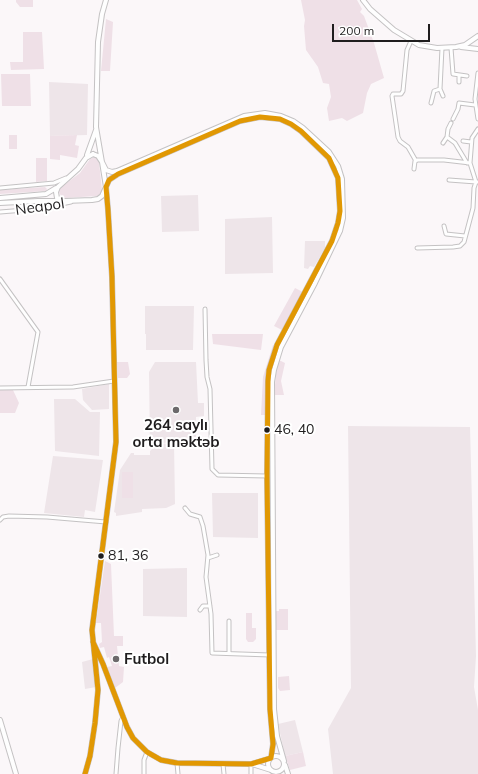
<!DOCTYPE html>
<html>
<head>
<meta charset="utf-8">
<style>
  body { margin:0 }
  #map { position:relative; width:478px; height:774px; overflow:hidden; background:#fbf7f9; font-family:Mulish,sans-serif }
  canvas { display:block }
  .scale { position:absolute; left:332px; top:24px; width:98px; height:18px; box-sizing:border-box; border:2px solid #1f1d1e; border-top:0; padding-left:5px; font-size:12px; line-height:14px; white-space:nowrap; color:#1f1d1e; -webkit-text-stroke:3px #fff; paint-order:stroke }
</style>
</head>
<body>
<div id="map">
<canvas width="478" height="774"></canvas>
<div class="scale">200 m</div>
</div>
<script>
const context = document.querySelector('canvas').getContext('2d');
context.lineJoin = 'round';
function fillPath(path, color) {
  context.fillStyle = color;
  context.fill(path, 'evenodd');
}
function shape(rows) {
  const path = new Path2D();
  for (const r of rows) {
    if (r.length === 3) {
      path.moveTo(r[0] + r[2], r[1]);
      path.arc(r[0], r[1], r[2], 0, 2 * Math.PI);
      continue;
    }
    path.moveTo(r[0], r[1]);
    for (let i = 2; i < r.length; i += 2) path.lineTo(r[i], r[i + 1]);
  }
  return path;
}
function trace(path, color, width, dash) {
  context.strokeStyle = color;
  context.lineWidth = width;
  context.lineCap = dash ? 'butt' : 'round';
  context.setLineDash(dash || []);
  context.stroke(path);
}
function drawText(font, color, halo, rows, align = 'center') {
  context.font = font + ' Mulish,sans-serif';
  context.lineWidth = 4;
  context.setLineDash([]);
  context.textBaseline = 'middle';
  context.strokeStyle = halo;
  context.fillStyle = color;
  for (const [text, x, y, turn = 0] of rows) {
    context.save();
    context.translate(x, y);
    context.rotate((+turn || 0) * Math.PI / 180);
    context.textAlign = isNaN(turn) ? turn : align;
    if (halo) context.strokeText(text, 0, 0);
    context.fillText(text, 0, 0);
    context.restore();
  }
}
const built = shape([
  [49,82,88,84,87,135,50,136],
  [198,195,199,231,162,232,161,196],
  [272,217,273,273,225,274,225,219],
  [305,241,325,241,325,248,314,267,310,266,308,269,304,268],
  [145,306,194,306,193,350,146,350,146,334,145,334],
  [155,362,196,362,198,403,204,403,204,416,196,417,196,442,157,443,150,449,149,372],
  [109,384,109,409,92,410,83,400,82,389],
  [54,399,75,399,90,412,100,412,99,456,55,451],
  [348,426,470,427,476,656,474,687,478,710,478,774,333,774,328,729,351,688],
  [174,443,175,504,166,508,142,509,142,512,116,516,116,513,114,512,120,470,131,453,134,453,134,455,150,455,150,451,157,444],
  [53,456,103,460,95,512,85,510,84,517,44,513],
  [212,493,258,493,258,538,213,537],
  [187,568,187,617,143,616,143,569],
  [93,659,96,687,85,689,82,662],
  [295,720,303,752,285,756,278,724]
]);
const green = shape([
  [16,0,33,0,33,7,20,7,16,2],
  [301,0,357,0,362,9,360,12,364,16,374,43,384,78,371,84,367,93,363,113,347,121,342,118,329,121,327,108,331,97,329,84,323,83,318,67,306,50,304,26,305,20],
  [106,19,113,22,110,71,101,71],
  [23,32,42,32,44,69,11,70,10,62,23,62],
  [1,74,30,74,31,106,2,106],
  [9,135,17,135,17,149,9,149],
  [77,135,75,145,79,146,77,158,60,155,60,160,50,159,50,136],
  [94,157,97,158,99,162,102,190,101,195,97,196,64,198,61,196,59,192,60,188,80,173,90,159],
  [36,158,47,158,47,181,36,182],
  [45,187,47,189,46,191,0,194,0,190],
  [295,288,303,292,282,330,274,326],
  [212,334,263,334,261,350,213,344],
  [273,345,275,346,267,373,265,415,261,415,263,377],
  [279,360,285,363,281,381,284,395,274,395,276,374],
  [117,362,128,362,130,374,127,378,118,378],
  [0,390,13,390,19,403,15,413,0,413],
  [122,472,133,472,133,498,122,498],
  [105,561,111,564,114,636,123,636,123,646,117,646,119,666,124,667,123,682,115,688,107,667,112,666,109,657,107,658,104,647,100,648,99,644,102,642,101,623,96,623],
  [279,609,288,609,288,630,276,630,276,611,279,611],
  [246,613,252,613,252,628,256,628,256,639,253,642,248,642,246,639],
  [289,676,290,690,280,691,278,688,278,677],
  [303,752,306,766,290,770,285,756]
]);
const street = shape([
  [411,41,407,50,403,91,401,94,393,94,392,96,398,137,400,141,408,147,416,161],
  [451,48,453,74,467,76],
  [478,73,475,99,478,119],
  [459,76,459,82],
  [440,89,443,96],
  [431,103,434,91,440,89,442,48],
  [453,119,458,109,459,103,475,105],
  [478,129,472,138,470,163,476,182,478,182],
  [447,137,455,143,467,163],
  [463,141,471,142],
  [443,143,447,137,448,129,451,123],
  [414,169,415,161,417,160,444,160,470,163],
  [0,188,54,183,66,178],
  [0,212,37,209,71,202],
  [444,226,446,234,465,236],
  [417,248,453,247,460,246,464,242,473,208,474,188,476,182,449,180],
  [0,279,38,332,28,387],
  [205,309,206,360,207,377,210,389,212,469,218,475,267,476],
  [0,388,73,387,114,381],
  [185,508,190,514,200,517,203,526,208,555,206,577,211,614,212,653,270,655],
  [0,520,3,517,9,516,47,517,106,522],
  [208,558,217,555],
  [200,610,203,606,210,606],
  [229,621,229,653],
  [177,763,178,774],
  [223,764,224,774],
  [116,774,118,748,121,721,123,717],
  [144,774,144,760,147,752],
  [251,774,251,764]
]);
const secondary = shape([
  [106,0,102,14,98,42,96,127,102,162,106,170,112,172,117,171,244,116,265,113,281,116,293,121,303,128,329,152,338,166,342,179,343,218,340,231,315,283,281,347,274,370,272,382,274,709,277,736,284,761],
  [363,0,370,9,394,30,419,45,437,48,456,47,465,45,478,36],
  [461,47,478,49],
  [93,154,98,156,102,162,106,187,102,196,98,199,92,200,64,201,57,198,56,192,58,187,78,169,86,158,93,154],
  [87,155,96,130],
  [0,198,46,194,56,188],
  [0,203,38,201,62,201],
  [0,720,16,774],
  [276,764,8],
  [252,764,271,770],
  [285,765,288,774],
  [85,774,90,756,95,723,98,690,92,630,116,442,112,277,108,210,106,187,109,180,118,174,240,121,260,117,280,119,291,124,301,131,329,158,338,178,340,211,338,223,332,241,277,345,269,370,268,381,267,476,270,709,273,744,271,758,251,764,177,763,161,760,147,752,133,738,127,727,103,664,93,642]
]);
const bus1 = shape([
  [85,774,90,756,95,723,98,690,92,630,116,442,112,277,108,210,106,187,109,180,118,174,240,121,260,117,280,119,291,124,301,131,329,158,338,178,340,211,338,223,332,241,277,345,269,370,268,381,267,476,270,709,273,744,271,758,251,764,177,763,161,760,147,752,133,738,127,727,103,664,93,642]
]);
const markers = [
  [176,410,4,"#6c696b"],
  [267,430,3.5,"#1f1d1e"],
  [101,556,3.5,"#1f1d1e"],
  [116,659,4,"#6c696b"]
];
const busNames = [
  ["46, 40",274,430],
  ["81, 36",108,556]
];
const streetNames = [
  ["Neapol",40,207,-8]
];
const poiNames = [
  ["264 saylı",176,425],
  ["orta məktəb",176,442],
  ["Futbol",124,659,"left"]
];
fillPath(built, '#eee5e9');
fillPath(green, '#efe0e7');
trace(street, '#c4c2c3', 5);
trace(secondary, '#c4c2c3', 6);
trace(street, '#fefefe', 3);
trace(secondary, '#fefefe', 4);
trace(bus1, '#e19803', 5);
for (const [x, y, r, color] of markers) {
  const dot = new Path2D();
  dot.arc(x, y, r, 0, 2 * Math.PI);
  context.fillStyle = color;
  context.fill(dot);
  trace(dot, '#fff', 1.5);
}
drawText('14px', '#1f1d1e', '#fff', busNames, 'left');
drawText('15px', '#1f1d1e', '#fff', streetNames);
drawText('bold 15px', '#1f1d1e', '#fff', poiNames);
</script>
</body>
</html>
